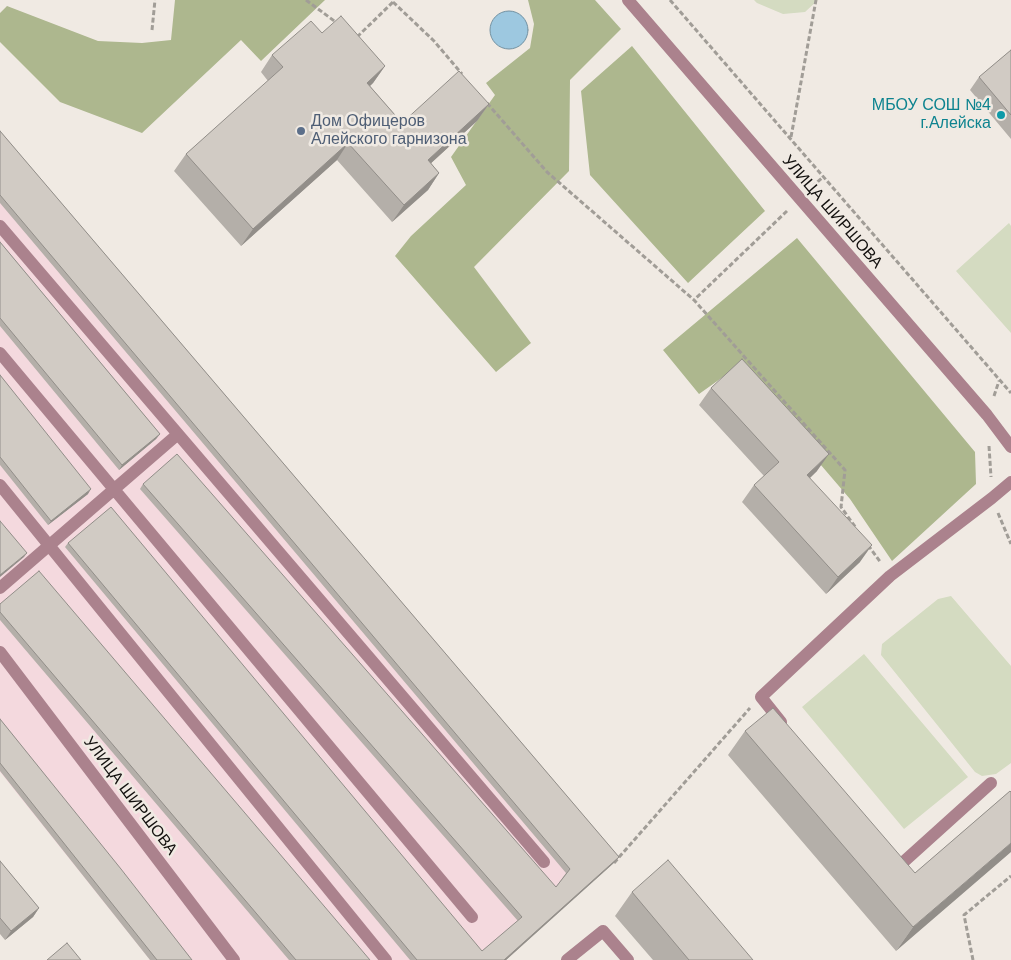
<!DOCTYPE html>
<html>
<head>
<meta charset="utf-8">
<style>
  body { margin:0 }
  canvas { display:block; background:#f0eae3 }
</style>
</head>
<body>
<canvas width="1011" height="960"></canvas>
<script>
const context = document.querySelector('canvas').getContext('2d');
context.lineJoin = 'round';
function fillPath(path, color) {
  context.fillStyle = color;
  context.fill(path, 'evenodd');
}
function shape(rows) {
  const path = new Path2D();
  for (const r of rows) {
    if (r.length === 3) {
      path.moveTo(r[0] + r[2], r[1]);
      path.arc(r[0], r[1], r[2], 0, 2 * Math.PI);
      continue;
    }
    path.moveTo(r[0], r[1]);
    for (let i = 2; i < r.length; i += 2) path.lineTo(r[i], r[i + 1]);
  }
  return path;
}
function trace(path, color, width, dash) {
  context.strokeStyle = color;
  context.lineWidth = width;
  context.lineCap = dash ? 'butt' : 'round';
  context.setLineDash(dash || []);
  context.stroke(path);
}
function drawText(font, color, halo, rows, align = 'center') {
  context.font = font + ' Arial,sans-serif';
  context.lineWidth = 5;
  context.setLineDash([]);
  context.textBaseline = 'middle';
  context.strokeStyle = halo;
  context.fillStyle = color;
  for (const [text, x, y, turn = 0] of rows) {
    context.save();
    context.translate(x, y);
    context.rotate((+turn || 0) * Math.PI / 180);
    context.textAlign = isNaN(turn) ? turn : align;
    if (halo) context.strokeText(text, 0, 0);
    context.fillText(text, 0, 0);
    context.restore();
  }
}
const industrial = shape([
  [0,139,607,867,505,960,150,960,0,772]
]);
const green = shape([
  [754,0,818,0,805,12,783,14,757,3],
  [1009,223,1011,226,1011,333,956,271],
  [951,596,1011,666,1011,763,996,774,982,776,975,772,881,655,882,644,938,599],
  [864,654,968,777,904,829,802,707]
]);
const forest = shape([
  [175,0,325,0,261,61,241,40,142,133,60,102,0,42,0,13,7,6,98,41,142,43,171,40],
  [528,0,595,0,621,29,570,80,569,171,474,267,531,343,496,372,395,256,411,236,466,185,451,157,495,95,486,83,530,48,534,24],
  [632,46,765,211,688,283,590,175,581,91],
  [797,238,975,452,976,484,892,561,850,499,737,367,699,394,663,350]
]);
const water = shape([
  [509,30,19]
]);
const path = shape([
  [306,0,337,23],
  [670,0,1011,393],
  [393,2,434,41,462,74],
  [152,30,155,0],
  [357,37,393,2],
  [487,103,547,172,694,300],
  [791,137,816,0],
  [812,187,824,176],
  [787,211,694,300,845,470,841,507,856,528],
  [994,396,999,381],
  [989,446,991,477],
  [998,513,1011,544],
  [868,545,881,563],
  [614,863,750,708],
  [973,960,964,915,1011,876]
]);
const minor = shape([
  [628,0,987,415,1011,447],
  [0,226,544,862],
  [0,353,472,917],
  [0,485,386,960],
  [0,588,178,434],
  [0,652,234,960],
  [781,722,761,697,890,576,992,498,1011,482],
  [894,859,899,866,991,783],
  [567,960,603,931,628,960]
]);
const wall = shape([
  [322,33,385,66,373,83,370,86,402,123,489,104,477,121,431,163,439,173,428,190,392,222,337,160,241,246,174,171,186,154,268,81,261,72,272,55],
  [1011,50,1011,139,970,90,979,77],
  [0,131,619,857,616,861,506,960,410,960,65,547,68,543,482,951,518,921,140,489,143,484,556,887,566,873,0,203],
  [0,242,160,434,156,439,119,470,0,326],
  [0,375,88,494,48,525,0,465],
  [711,388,817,471,810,478,860,562,826,594,742,502,754,485,764,476,699,405],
  [0,604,370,960,289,960,0,620],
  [0,719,192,960,150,960,0,771],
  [745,731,915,873,1010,791,896,951,728,755],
  [0,861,39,908,33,917,5,940,0,934],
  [632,892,753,960,653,960,615,916]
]);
const shadedWall = shape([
  [385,66,373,83,355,100,367,83],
  [489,104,477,121,416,177,428,160],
  [348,143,337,160,241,246,253,229],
  [439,173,428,190,392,222,404,205],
  [160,434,156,439,119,470,122,465],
  [829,454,817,471,795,492,807,475],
  [91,489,88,494,48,525,51,521],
  [872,545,860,562,826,594,838,577],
  [27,553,24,557,0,577,0,575],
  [1011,843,1011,852,896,951,913,927],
  [619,857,616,861,506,960,504,960],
  [39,908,33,917,5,940,11,931]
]);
const building = shape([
  [341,16,385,66,367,83,402,123,459,71,489,104,428,160,439,173,404,205,348,143,253,229,186,154,283,67,272,55,311,21,322,33,341,16],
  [1011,50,1011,115,979,77,1011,50],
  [0,131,619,857,504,960,417,960,68,543,111,507,482,951,522,917,143,484,177,454,556,887,570,869,0,195,0,131],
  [0,242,160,434,122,465,0,318,0,242],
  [742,359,829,454,807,475,872,545,838,577,754,485,779,462,711,388,742,359],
  [0,375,91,489,51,521,0,457,0,375],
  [0,521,27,553,0,575,0,521],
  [39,571,370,960,296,960,0,612,0,604,39,571],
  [773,708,915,873,1010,791,1011,792,1011,843,913,927,745,731,773,708],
  [0,719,121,869,192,960,157,960,0,763,0,719],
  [668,860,753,960,689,960,632,892,668,860],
  [0,861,39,908,11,931,0,918,0,861],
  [67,943,81,960,47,960,67,943]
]);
const markers = [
  [1001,115,5,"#0f9aa8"],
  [301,131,5,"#5c6f8a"]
];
const cultureNames = [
  ["МБОУ СОШ №4",991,106],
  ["г.Алейска",991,124]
];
const serviceNames = [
  ["Дом Офицеров",311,122],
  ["Алейского гарнизона",311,140]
];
const streetNames = [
  ["УЛИЦА ШИРШОВА",832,212,49],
  ["УЛИЦА ШИРШОВА",130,796,53]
];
fillPath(industrial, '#f4d9de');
fillPath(green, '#d4dbc1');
fillPath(forest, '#adb78e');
fillPath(water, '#9dc8e0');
trace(water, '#7391a1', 1);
trace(path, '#a19d97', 3, [5, 2.5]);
trace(minor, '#ab828d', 12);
fillPath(wall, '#b4afa9');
fillPath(shadedWall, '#928e89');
fillPath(building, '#d1cbc4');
trace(building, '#928e89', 1);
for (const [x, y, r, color] of markers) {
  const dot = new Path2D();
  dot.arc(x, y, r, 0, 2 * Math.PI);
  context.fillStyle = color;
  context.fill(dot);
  trace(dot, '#f0eae3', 2);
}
drawText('16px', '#0d838f', '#f0eae3', cultureNames, 'right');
drawText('16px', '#4e5e75', '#f0eae3', serviceNames, 'left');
drawText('16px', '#12100e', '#f0eae3', streetNames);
</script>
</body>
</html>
